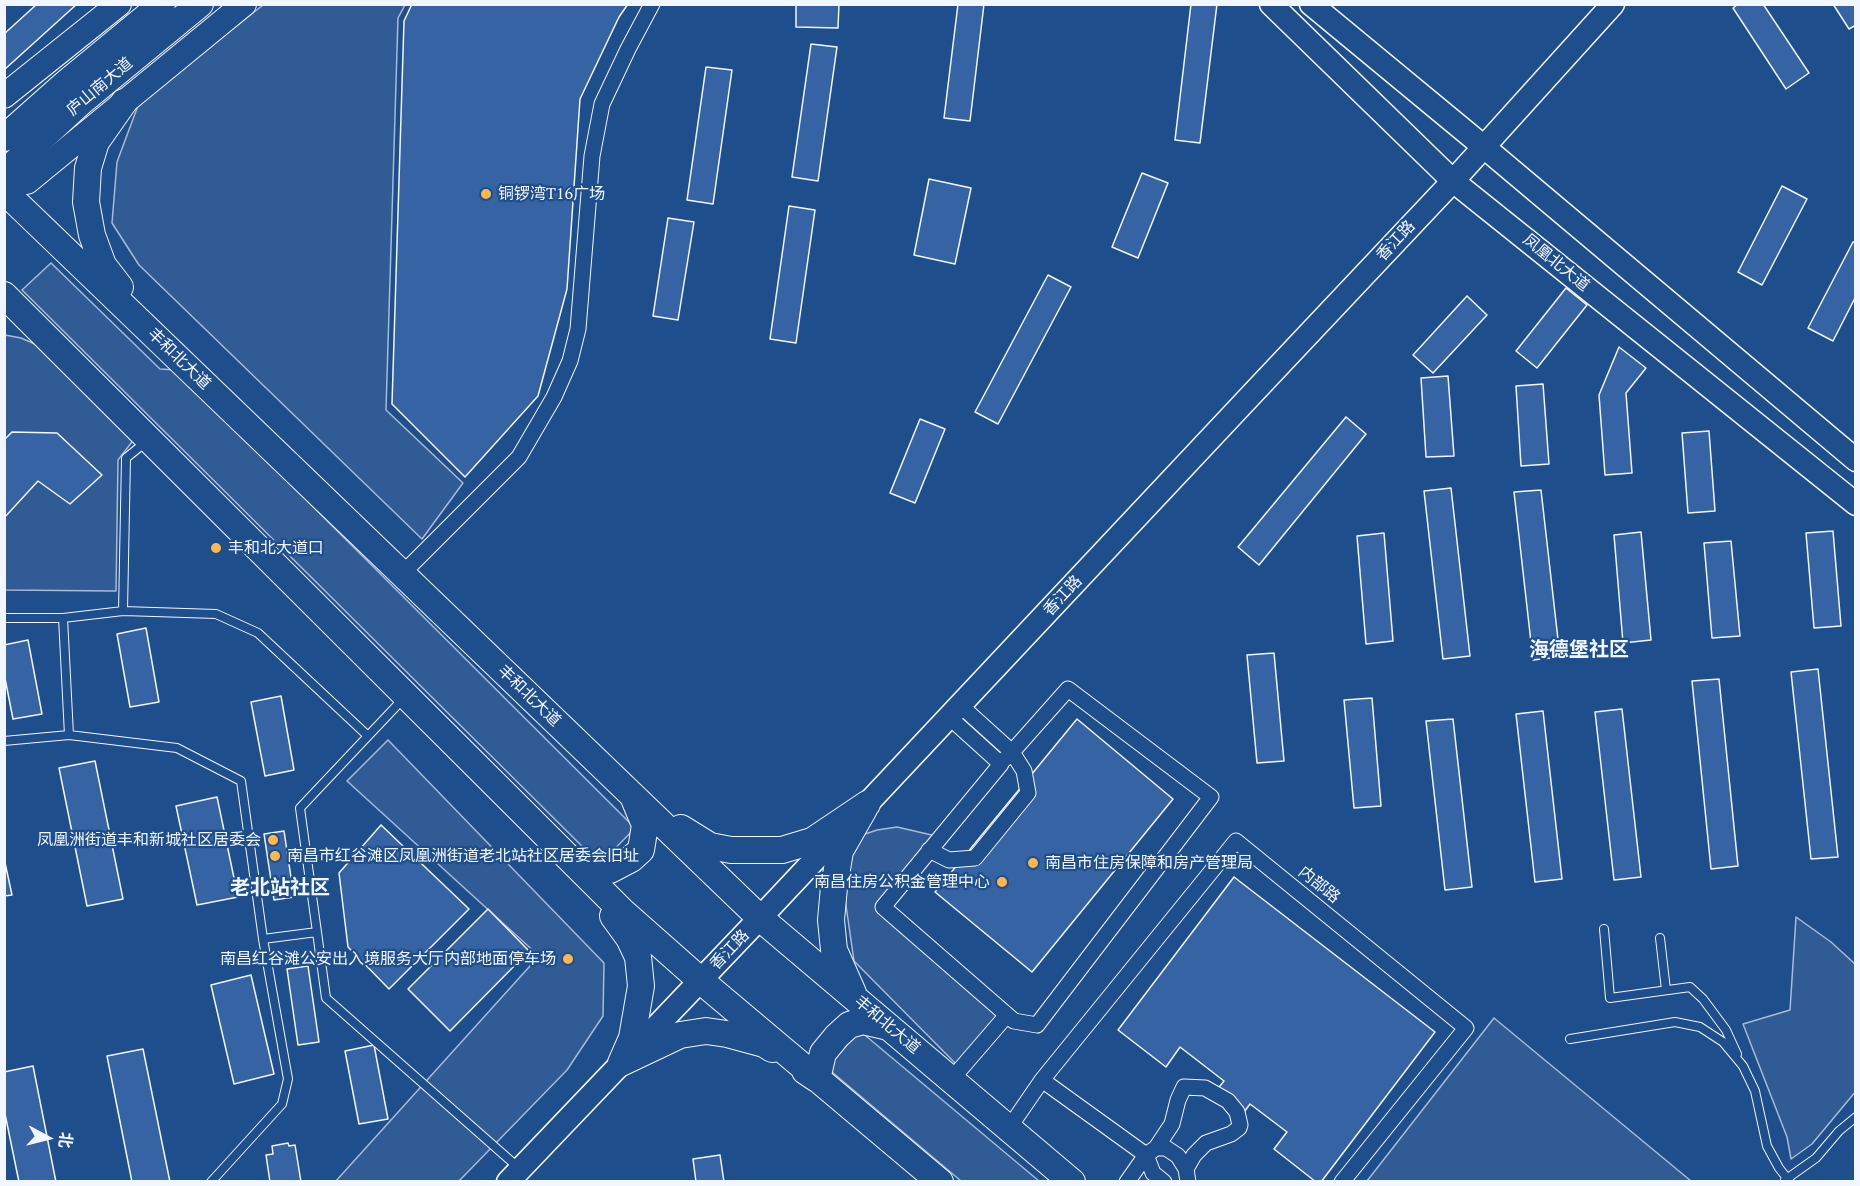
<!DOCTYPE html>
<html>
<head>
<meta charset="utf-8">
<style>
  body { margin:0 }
  #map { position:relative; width:1860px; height:1186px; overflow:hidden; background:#1f4e8c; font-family:"PT Serif","Noto Sans SC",serif }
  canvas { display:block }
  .frame { position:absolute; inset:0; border:6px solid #f2f6ff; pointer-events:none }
  .north { position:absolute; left:18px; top:1108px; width:60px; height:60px; -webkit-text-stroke:4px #1f4e8c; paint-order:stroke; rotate:97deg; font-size:16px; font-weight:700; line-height:24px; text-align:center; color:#f2f6ff }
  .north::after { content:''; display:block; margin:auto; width:21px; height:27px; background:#f2f6ff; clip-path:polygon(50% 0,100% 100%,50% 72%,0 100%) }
</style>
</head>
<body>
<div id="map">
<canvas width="1860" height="1186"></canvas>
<div class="frame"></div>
<div class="north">北</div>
</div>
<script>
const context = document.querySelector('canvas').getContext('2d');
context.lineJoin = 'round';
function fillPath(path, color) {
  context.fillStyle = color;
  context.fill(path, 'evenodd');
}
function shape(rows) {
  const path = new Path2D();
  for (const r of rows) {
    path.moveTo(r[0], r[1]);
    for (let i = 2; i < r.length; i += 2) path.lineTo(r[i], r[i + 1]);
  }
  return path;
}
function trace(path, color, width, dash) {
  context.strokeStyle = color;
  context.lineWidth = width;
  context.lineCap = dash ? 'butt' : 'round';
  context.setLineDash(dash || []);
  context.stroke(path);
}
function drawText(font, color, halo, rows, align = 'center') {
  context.font = font + ' "PT Serif","Noto Sans SC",serif';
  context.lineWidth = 4.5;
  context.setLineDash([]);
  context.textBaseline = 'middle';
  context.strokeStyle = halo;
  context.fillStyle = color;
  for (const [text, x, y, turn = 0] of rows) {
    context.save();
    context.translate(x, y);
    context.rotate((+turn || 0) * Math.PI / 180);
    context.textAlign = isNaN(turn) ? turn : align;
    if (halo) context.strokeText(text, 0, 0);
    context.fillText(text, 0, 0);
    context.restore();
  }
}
const built = shape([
  [263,5,405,5,398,18,386,410,463,483,422,539,139,265,112,223,117,162,139,103,263,5],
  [51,263,160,369,176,370,635,828,600,864,22,290,51,263],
  [5,335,21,338,37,345,135,438,118,460,116,591,5,590,5,335],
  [388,740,604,963,603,1016,567,1070,459,1181,335,1182,539,956,347,781,388,740],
  [897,827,936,836,878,908,1003,1011,956,1064,854,961,841,871,850,839,877,830,897,827],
  [1796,917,1831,942,1855,964,1856,1091,1812,1144,1791,1159,1787,1137,1743,1024,1790,1010,1796,917],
  [1494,1018,1691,1181,1367,1181,1494,1018],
  [860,1031,1039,1181,961,1181,826,1067,860,1031]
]);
const building = shape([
  [37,4,77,4,4,70,4,34,37,4],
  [412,4,628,4,619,17,580,99,567,289,538,396,465,477,392,404,404,21,412,4],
  [796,4,839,4,838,28,796,27,796,4],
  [958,4,984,4,970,121,944,118,958,4],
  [1191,4,1217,4,1200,143,1175,140,1191,4],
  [1738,4,1763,4,1809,73,1786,89,1733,8,1738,4],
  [1833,4,1856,4,1856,25,1849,29,1833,4],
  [811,44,837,47,818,181,792,177,811,44],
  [706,67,732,70,713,204,687,200,706,67],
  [1142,173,1168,183,1138,258,1112,247,1142,173],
  [929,179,971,188,955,264,914,255,929,179],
  [1782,186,1807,199,1762,285,1738,272,1782,186],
  [789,206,815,210,796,343,770,339,789,206],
  [668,218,694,222,678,320,653,316,668,218],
  [1853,242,1856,243,1856,296,1833,341,1808,328,1853,242],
  [1048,275,1071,287,998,424,975,412,1048,275],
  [1566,288,1587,305,1537,368,1516,351,1566,288],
  [1467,296,1487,315,1433,373,1413,355,1467,296],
  [1619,347,1646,368,1626,393,1632,473,1605,475,1599,395,1619,347],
  [1448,376,1454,456,1426,457,1421,378,1448,376],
  [1543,384,1549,464,1521,466,1516,386,1543,384],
  [1346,417,1366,434,1259,565,1238,547,1346,417],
  [920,419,945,429,915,503,890,493,920,419],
  [1709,431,1715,511,1688,513,1682,433,1709,431],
  [12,432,57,433,102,475,70,504,38,481,4,518,4,440,12,432],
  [1451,488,1470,656,1443,659,1424,491,1451,488],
  [1541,490,1560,657,1533,660,1514,492,1541,490],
  [1833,531,1841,626,1814,628,1806,533,1833,531],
  [1641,532,1651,640,1623,643,1614,535,1641,532],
  [1384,533,1393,641,1366,644,1357,536,1384,533],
  [1731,541,1740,636,1712,638,1704,543,1731,541],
  [146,628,159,702,130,707,117,634,146,628],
  [28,640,42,714,13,719,4,673,4,645,28,640],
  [1274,653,1284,761,1257,763,1247,655,1274,653],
  [1818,669,1838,857,1811,859,1791,672,1818,669],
  [1719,679,1738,866,1711,869,1692,681,1719,679],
  [281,696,294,770,265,776,251,702,281,696],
  [1372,698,1381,806,1354,808,1344,700,1372,698],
  [1622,709,1641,877,1614,880,1595,712,1622,709],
  [1543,711,1562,879,1535,882,1516,714,1543,711],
  [1077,719,1173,799,1032,972,935,892,1077,719],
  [1453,719,1472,887,1445,890,1426,721,1453,719],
  [95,761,123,899,87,906,59,768,95,761],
  [217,797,238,897,197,905,176,806,217,797],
  [381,825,469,909,389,989,348,947,339,873,381,825],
  [284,831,294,897,274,900,264,834,284,831],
  [4,858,12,895,4,896,4,858],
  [1234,877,1435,1032,1321,1182,1316,1182,1274,1149,1287,1132,1250,1104,1239,1119,1211,1097,1224,1081,1180,1047,1166,1067,1118,1030,1234,877],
  [488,909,529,951,450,1031,408,989,488,909],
  [308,966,319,1042,298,1045,287,969,308,966],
  [251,975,274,1074,234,1084,211,985,251,975],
  [374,1045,388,1119,359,1124,345,1051,374,1045],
  [143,1049,170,1182,132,1182,107,1056,143,1049],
  [33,1066,56,1182,19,1182,4,1109,4,1072,33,1066],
  [288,1143,289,1146,295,1145,301,1182,270,1182,266,1155,273,1154,272,1146,288,1143],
  [720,1155,724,1182,696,1182,693,1159,720,1155]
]);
const service = shape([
  [123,611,216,614,258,633,368,736],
  [4,618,63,618,123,611,126,458,147,441],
  [63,618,69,735],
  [403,699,300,808,326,998,520,1169],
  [4,741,69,735,177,748,241,781,263,939,288,1079,282,1104,211,1182],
  [1604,929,1610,998,1690,987,1703,999,1726,1030,1737,1054],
  [1660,938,1666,990],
  [263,939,317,932],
  [1570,1039,1675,1022,1700,1027,1723,1042,1743,1066,1755,1091,1767,1146,1779,1168,1790,1182],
  [1785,1180,1816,1158,1839,1131,1856,1117]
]);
const minor = shape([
  [402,574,519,457,554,397,570,361,578,329,592,156,602,104,628,49,652,4],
  [949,717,1001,764,883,907,1014,1021,1037,1025,1211,797,1068,689,1012,752,960,705],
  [929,850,949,860,975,858,1028,793,1024,771,1012,752,1005,759],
  [951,1080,1007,1015],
  [1042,1080,1146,1155],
  [1009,1128,1042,1080,1236,841,1466,1028,1342,1182],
  [1156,1148,1172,1124,1178,1100,1184,1087,1205,1088,1228,1101,1237,1112,1240,1125,1239,1128,1231,1134,1206,1143,1194,1155,1186,1169],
  [1146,1155,1153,1173,1164,1182],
  [1127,1182,1146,1155,1156,1148,1166,1148,1178,1156,1186,1169,1188,1182]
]);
const secondary = shape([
  [1271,4,1453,181,1856,504],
  [1311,4,1484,147,1856,460],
  [508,1182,760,918,1254,392,1453,181,1613,4]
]);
const primary = shape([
  [4,96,119,4],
  [4,182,27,182,244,4]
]);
const trunk = shape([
  [4,138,66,83,162,4],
  [4,173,81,102,200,4],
  [4,191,760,918,1072,1182],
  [120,287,103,265,92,235,86,202,88,168,96,142,124,102],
  [4,295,622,911,700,980,940,1182],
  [681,828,710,846,731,850,782,850,812,841,867,804],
  [572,860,592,867,610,870,631,859,641,850,645,825,635,801],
  [613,916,629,938,638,957,641,986,632,1038,621,1063],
  [853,993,834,950,831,920,834,887,840,851,864,809],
  [621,1063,680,1035,706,1031,727,1034,764,1044,772,1049],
  [805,1071,817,1079,823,1053,837,1036,849,1025,863,1021,889,1027]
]);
const markers = [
  [486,194,6,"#ffb74d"],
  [216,548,6,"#ffb74d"],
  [273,840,6,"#ffb74d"],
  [275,856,6,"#ffb74d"],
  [1033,863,6,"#ffb74d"],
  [1002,882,6,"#ffb74d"],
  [568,959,6,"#ffb74d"]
];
const streetNames = [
  ["庐山南大道",100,87,-40],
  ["香江路",1396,241,-47],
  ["凤凰北大道",1556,263,39],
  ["丰和北大道",179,359,44],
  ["香江路",1063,596,-47],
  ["丰和北大道",529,696,44],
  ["内部路",1319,885,39],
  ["香江路",730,950,-46],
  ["丰和北大道",887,1025,40]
];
const poiNames = [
  ["铜锣湾T16广场",498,194],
  ["丰和北大道口",228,548],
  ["凤凰洲街道丰和新城社区居委会",261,840,"right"],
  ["南昌市红谷滩区凤凰洲街道老北站社区居委会旧址",287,856],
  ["南昌市住房保障和房产管理局",1045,863],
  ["南昌住房公积金管理中心",990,882,"right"],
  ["南昌红谷滩公安出入境服务大厅内部地面停车场",556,959,"right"]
];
const quarterNames = [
  ["海德堡社区",1579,650],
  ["老北站社区",280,888]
];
fillPath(built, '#305b95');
trace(built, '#a8bbd7', 1.5);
fillPath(building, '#3563a3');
trace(building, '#f2f6ff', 1.5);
trace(service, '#f2f6ff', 10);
trace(minor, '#f2f6ff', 17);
trace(secondary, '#f2f6ff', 25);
trace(primary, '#f2f6ff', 26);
trace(trunk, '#f2f6ff', 28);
trace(service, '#1f4e8c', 8);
trace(minor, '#1f4e8c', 15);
trace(secondary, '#1f4e8c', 22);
trace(primary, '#1f4e8c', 24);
trace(trunk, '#1f4e8c', 26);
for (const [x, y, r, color] of markers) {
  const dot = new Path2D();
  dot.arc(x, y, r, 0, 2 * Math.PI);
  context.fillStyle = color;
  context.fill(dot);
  trace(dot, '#1f4e8c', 2);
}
drawText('16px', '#f2f6ff', '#1f4e8c', streetNames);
drawText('16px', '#f2f6ff', '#1f4e8c', poiNames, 'left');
drawText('bold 20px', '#f2f6ff', '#1f4e8c', quarterNames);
</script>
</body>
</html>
